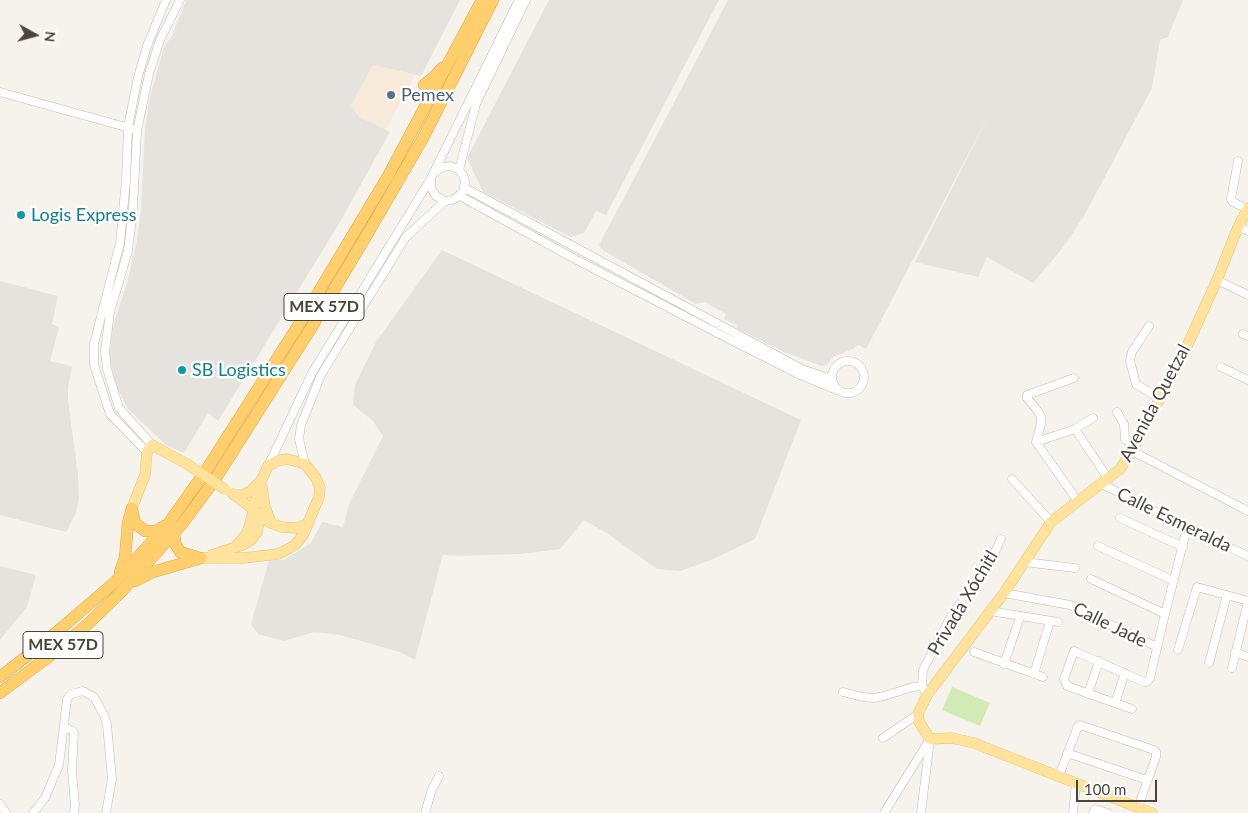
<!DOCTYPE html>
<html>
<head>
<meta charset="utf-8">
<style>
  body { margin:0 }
  #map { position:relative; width:1248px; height:813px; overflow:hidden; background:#f6f3ec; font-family:Lato,sans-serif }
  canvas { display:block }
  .north { position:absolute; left:10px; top:10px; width:50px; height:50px; -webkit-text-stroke:4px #fff; paint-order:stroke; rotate:97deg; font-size:14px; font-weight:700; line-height:20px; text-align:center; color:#4b4439 }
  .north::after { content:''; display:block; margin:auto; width:18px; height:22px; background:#4b4439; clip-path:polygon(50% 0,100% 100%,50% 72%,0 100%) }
  .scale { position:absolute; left:1076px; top:780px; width:81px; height:22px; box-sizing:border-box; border:2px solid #4b4439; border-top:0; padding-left:6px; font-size:15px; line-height:18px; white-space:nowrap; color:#4b4439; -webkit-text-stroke:4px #fff; paint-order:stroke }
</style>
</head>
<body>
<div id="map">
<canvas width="1248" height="813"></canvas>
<div class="north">N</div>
<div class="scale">100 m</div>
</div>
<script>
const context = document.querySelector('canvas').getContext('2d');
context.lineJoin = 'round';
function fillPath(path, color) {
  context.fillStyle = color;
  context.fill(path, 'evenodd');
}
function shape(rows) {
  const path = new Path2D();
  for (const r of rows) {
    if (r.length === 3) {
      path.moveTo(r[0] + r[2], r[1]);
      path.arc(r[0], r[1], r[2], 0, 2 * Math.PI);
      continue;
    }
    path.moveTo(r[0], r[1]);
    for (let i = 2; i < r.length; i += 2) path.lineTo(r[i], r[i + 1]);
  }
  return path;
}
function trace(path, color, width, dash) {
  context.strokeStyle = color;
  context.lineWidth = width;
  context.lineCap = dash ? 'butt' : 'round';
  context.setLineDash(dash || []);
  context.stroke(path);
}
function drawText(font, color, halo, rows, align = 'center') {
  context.font = font + ' Lato,sans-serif';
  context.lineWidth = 5;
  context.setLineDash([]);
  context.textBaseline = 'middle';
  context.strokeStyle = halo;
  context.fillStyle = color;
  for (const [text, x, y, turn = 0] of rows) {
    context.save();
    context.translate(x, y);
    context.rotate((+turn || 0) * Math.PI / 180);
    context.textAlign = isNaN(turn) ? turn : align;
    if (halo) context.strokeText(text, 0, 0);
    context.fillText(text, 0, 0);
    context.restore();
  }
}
const commercial = shape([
  [373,65,415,75,385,131,359,117,351,105]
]);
const industrial = shape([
  [186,0,460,0,421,76,373,65,351,105,359,117,390,132,340,222,218,421,208,413,184,453,166,445,127,408,114,381,110,357,112,329,127,283,137,240,141,210,145,129,150,97,164,47,172,36],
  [549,0,719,0,606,215,596,211,584,233,571,237,483,192,467,158],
  [728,0,1183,0,1168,37,1160,40,1152,88,1084,216,1062,249,1033,283,987,257,978,277,915,262,991,111,866,349,858,345,853,349,833,357,827,365,822,366,784,352,736,328,737,325,724,319,726,314,705,302,696,304,604,251,599,245],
  [442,250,801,420,755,539,711,560,680,571,657,569,608,534,584,520,560,549,521,554,451,556,443,554,415,660,400,652,340,635,314,632,284,641,258,634,251,624,269,560,284,560,311,543,322,522,343,527,349,504,383,436,373,421,353,405,355,385,376,342],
  [0,281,58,296,52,324,59,327,50,361,72,366,68,388,68,401,78,475,79,499,76,513,66,532,0,515],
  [0,566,36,575,27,607,0,640]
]);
const green = shape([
  [952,687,990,703,980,726,942,710]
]);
const minor = shape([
  [0,92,133,129],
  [1238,161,1231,199,1233,202,1247,209],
  [459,170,476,104,526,0],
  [431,180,431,188,436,196,445,201,453,200,463,192,465,181,463,175,459,170,451,166,442,167,434,173],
  [465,188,802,369,831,379],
  [460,196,573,258,723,336,800,375,837,390],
  [1238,227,1248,231],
  [1217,280,1248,295],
  [1149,326,1132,352,1130,361,1136,384,1160,399],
  [1243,334,1248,336],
  [848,377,16],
  [1221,367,1248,380],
  [1074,378,1027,395,1027,398,1038,411,1041,417,1041,424,1036,442,1077,500],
  [1117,412,1124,424,1125,440,1127,441,1137,442],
  [1075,429,1107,477],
  [1036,442,1075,429,1093,418],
  [152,445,119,408,107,369,105,351,110,312,128,251,133,209,137,131,149,74,160,40,180,0],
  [1132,451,1248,511],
  [147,452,110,414,94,365,94,344,120,243,126,181,128,127,138,77,147,46,166,0],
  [305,464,299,439,301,425,321,375,406,237,445,201],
  [268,466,312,373,431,178,519,0],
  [1012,479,1051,522],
  [1100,483,1187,528,1248,556],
  [1120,518,1183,547],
  [1098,546,1174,581],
  [1024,562,1075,568],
  [1091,579,1165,614],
  [1004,593,1070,605,1157,647],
  [990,611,1058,622],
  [1178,650,1197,587,1248,601],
  [974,652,1043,677],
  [1235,652,1248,657],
  [1209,663,1227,595],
  [1004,664,1020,617],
  [1232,668,1248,601],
  [1034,674,1050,621],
  [843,692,862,697,874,698,884,696,913,687,922,686],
  [1088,694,1099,661],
  [927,695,922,686,923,670,951,616,989,565,1001,539],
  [1115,703,1125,673],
  [1132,709,1067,686,1064,679,1074,651,1144,682,1147,682,1150,678,1165,614,1187,528],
  [65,728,72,730,74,733,72,771,75,805,74,813],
  [883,738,918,714],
  [1067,753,1147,780],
  [1059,776,1078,726,1080,725,1154,750,1156,752,1156,757,1138,807],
  [0,804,6,813],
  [33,813,45,798,59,765,67,699,71,694,83,691,94,697,104,715,107,725,112,779,106,813],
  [425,813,432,789,439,776],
  [884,813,930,739],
  [921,813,930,740],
  [1073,813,1076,783],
  [1093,813,1095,809,1108,813]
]);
const major = shape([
  [262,487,265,507,271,523],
  [233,494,254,510,260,516,271,523,281,527,297,528,308,524],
  [132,508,145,475,147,452,152,445,187,464],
  [237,545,247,533,250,524,261,480],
  [212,555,245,544,252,539,257,532,260,516],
  [201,558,243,558,278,554,286,550,295,545,303,535,319,497,320,488,316,478,305,464,287,459,276,461,268,466,262,479,251,491,242,495,234,495],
  [1152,813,974,743,952,738,930,739,919,722,918,714,927,695,1004,593,1051,522,1120,469,1132,451,1183,355,1217,280,1238,227,1248,208]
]);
const highway = shape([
  [424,85,434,77,442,68],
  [132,510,135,523,145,531,156,531,164,526],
  [174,532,175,543,180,552,197,557],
  [120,572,125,558,128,523,132,508],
  [135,581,153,572,201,558],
  [0,677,46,641,114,583,168,524,205,472,303,318,388,176,482,0],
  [0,693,55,652,90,622,122,591,182,524,214,481,313,325,368,233,423,138,493,0]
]);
const majorBridge = shape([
  [187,464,226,490]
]);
const markers = [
  [391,95,5,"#5c6f8a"],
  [21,215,5,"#0f9aa8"],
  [182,370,5,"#0f9aa8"]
];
const shields = [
  [324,307,80],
  [63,645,80]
];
const shieldNames = [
  ["MEX 57D",324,307],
  ["MEX 57D",63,645]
];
const serviceNames = [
  ["Pemex",401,95]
];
const cultureNames = [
  ["Logis Express",31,215],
  ["SB Logistics",192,370]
];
const streetNames = [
  ["Avenida Quetzal",1155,403,-62],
  ["Calle Esmeralda",1174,520,26],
  ["Privada Xóchitl",963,603,-59],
  ["Calle Jade",1110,625,26]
];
fillPath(commercial, '#f7ead8');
fillPath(industrial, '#e6e2dd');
fillPath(green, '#d2eab5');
trace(minor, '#c2bbae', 9);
trace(major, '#e6c16a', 11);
trace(highway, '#e0a43c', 12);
trace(minor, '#fff', 8);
trace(major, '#ffe39c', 10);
trace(highway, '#ffcf6e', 11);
trace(majorBridge, '#e6c16a', 11, []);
trace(majorBridge, '#ffe39c', 10);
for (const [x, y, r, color] of markers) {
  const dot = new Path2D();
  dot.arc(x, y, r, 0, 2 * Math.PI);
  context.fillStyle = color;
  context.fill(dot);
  trace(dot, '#fff', 2);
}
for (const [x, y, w] of shields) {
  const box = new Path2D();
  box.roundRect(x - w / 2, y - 13.5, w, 27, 4);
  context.fillStyle = '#fff';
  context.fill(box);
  trace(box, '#4b4439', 1);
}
drawText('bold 16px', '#4b4439', null, shieldNames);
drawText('18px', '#4e5e75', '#fff', serviceNames, 'left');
drawText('18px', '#0d838f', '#fff', cultureNames, 'left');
drawText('18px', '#4b4439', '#fff', streetNames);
</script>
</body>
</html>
